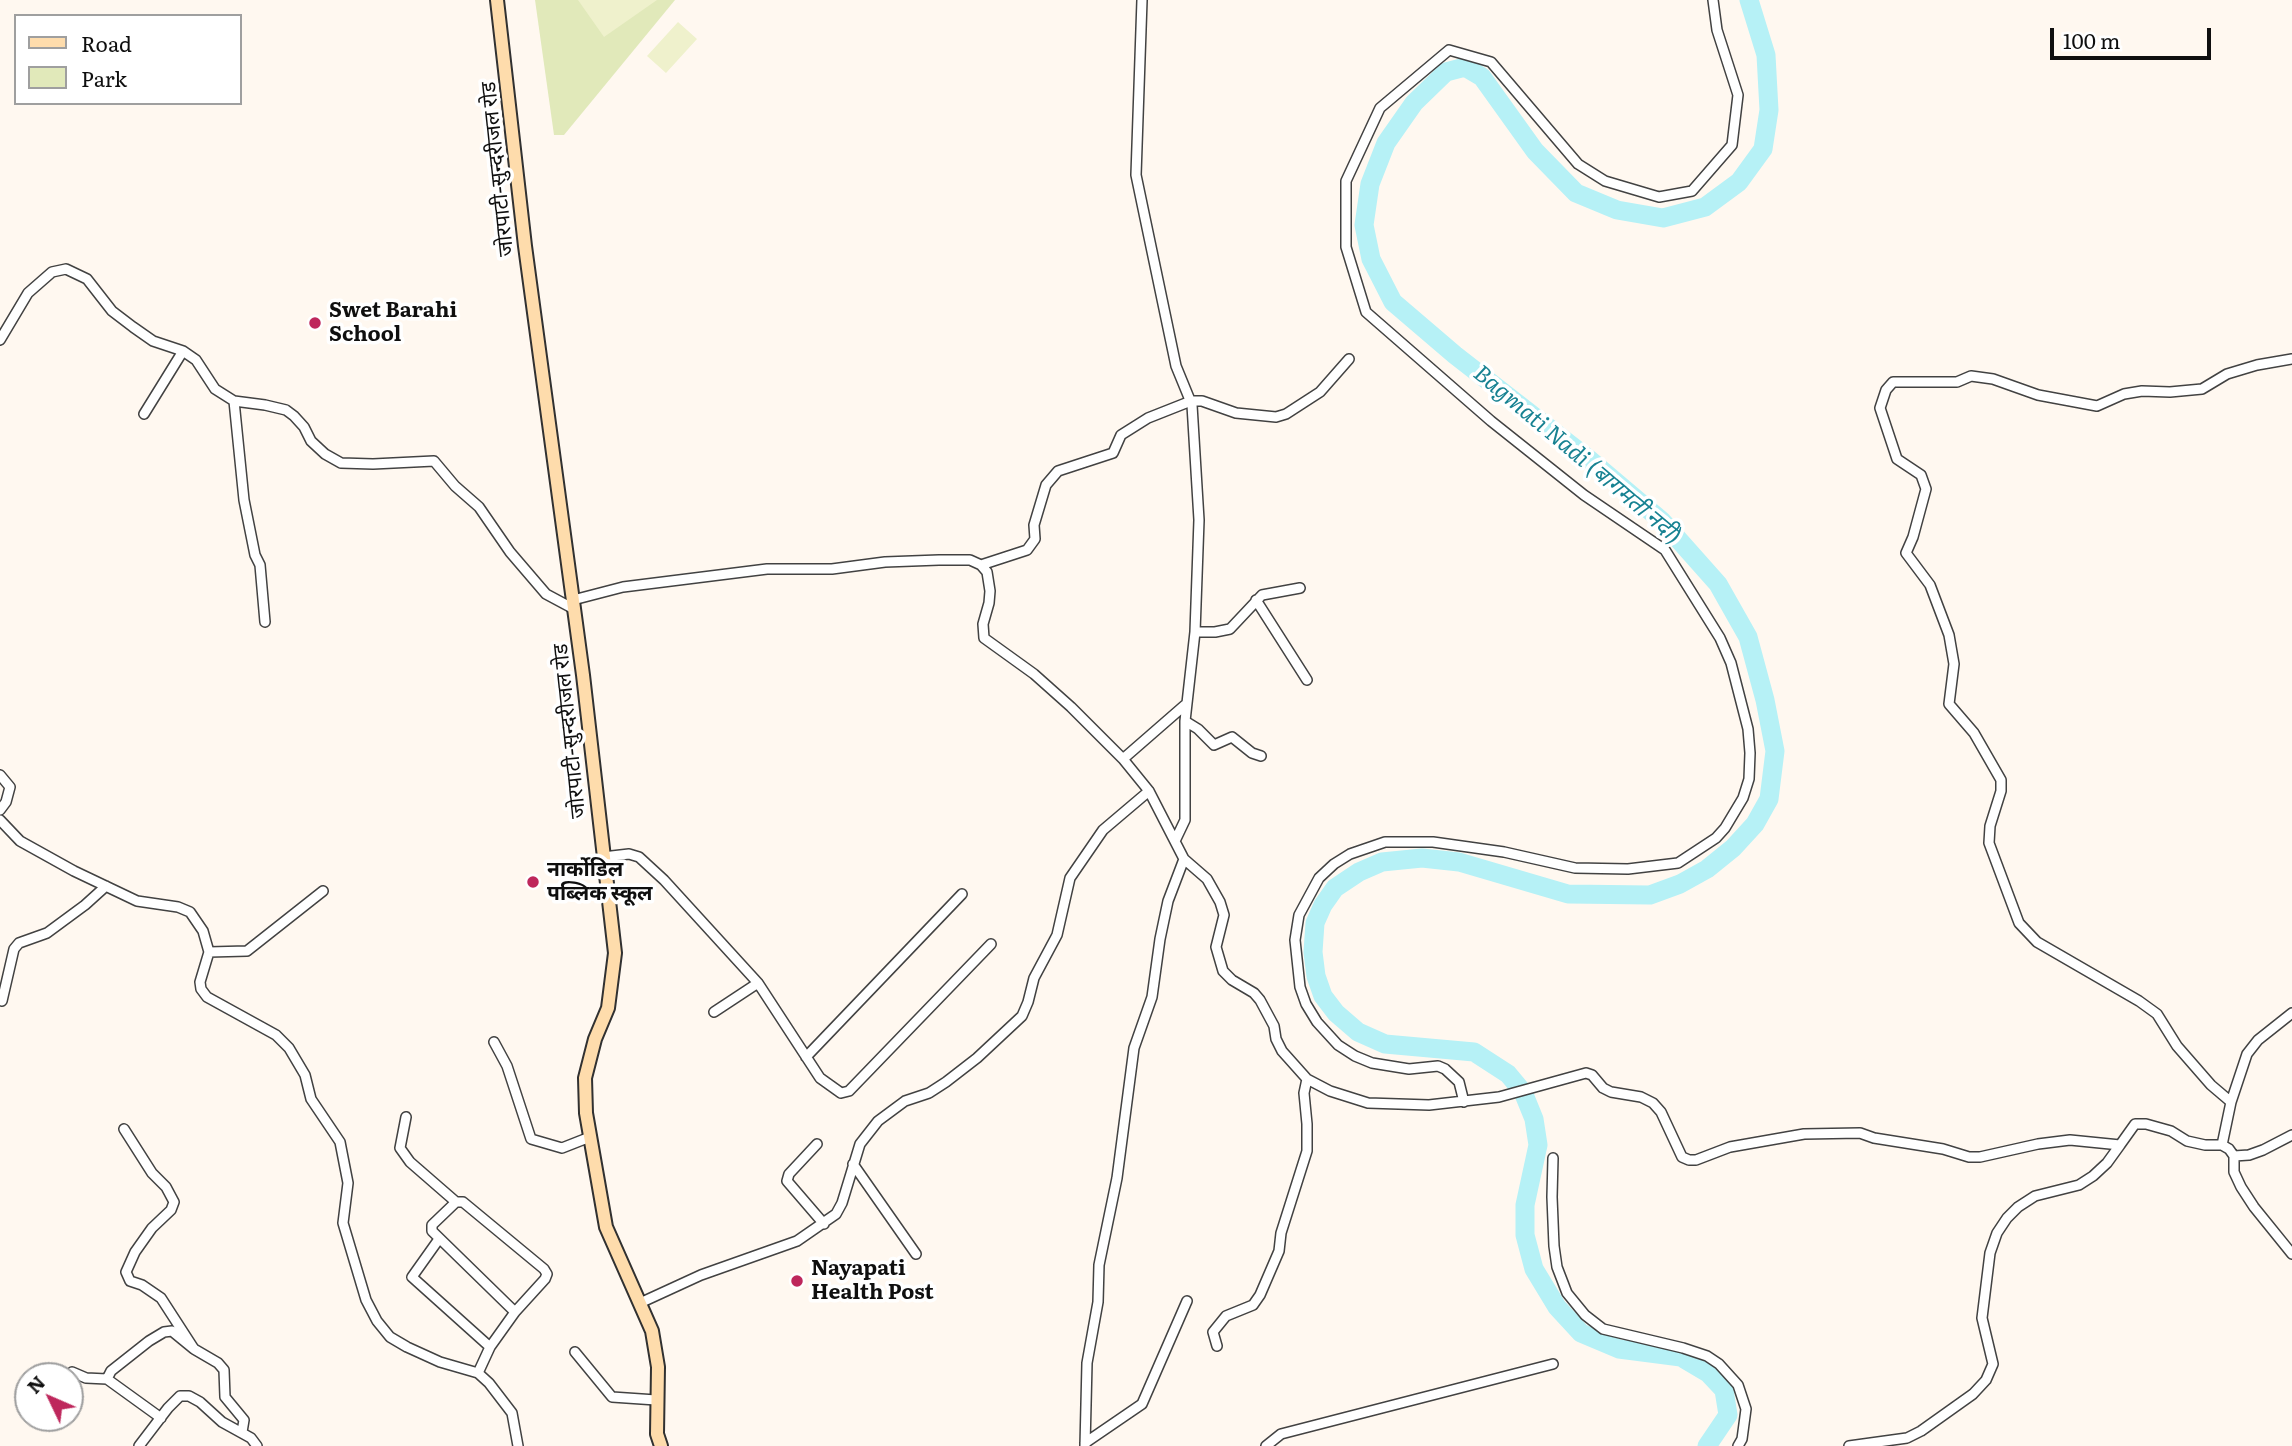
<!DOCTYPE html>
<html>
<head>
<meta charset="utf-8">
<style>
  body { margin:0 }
  #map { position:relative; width:2292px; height:1446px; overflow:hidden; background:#fff8f0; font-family:Literata,serif }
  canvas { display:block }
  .legend { position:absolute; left:14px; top:14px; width:228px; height:91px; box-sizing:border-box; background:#fff; border:2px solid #9f9f9f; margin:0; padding:9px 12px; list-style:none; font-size:21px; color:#0f0f0f }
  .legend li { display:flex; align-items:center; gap:14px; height:35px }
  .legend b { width:35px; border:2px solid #9f9f9f }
  .north { position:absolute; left:14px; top:1362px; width:70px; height:70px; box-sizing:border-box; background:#fff; border:2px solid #9f9f9f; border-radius:50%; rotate:314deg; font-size:19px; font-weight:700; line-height:28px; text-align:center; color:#0f0f0f }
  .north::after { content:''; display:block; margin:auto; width:24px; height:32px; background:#be275c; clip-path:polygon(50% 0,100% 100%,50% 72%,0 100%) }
  .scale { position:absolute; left:2050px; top:28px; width:161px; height:32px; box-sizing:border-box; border:4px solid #0f0f0f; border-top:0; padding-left:9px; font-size:21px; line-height:24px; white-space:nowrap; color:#0f0f0f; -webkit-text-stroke:5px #fff; paint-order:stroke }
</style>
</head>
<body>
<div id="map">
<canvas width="2292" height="1446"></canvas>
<ul class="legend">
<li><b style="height:9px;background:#fedcac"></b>Road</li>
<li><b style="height:19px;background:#e1e9ba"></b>Park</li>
</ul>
<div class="north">N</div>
<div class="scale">100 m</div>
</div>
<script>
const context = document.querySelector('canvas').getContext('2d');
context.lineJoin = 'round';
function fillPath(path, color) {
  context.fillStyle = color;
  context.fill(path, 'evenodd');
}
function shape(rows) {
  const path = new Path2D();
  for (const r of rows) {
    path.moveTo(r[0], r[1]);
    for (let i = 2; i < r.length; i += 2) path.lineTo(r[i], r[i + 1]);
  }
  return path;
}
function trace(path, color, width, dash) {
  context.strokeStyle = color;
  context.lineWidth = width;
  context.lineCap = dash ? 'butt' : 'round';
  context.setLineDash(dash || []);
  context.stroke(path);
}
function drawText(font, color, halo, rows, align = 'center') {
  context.font = font + ' Literata,"Noto Sans Devanagari",serif';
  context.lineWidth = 7;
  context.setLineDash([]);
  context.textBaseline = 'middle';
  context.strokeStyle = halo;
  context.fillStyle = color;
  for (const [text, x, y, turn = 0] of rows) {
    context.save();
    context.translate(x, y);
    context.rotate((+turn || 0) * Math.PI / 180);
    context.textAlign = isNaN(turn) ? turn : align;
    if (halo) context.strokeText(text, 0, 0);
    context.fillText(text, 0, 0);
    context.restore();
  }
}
const green = shape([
  [535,0,675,0,564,135,554,135]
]);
const pitch = shape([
  [578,0,657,0,604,37],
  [678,22,697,39,666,73,647,56]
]);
const river = shape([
  [1707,1446,1728,1415,1724,1390,1708,1373,1681,1357,1619,1349,1581,1333,1557,1307,1534,1269,1525,1235,1525,1205,1538,1145,1534,1119,1523,1092,1508,1074,1474,1052,1385,1044,1358,1032,1336,1013,1323,996,1316,976,1313,952,1315,923,1323,905,1335,888,1359,872,1382,862,1422,858,1459,862,1568,894,1650,895,1680,884,1707,869,1733,848,1755,824,1769,799,1775,751,1765,700,1748,637,1718,584,1662,521,1590,460,1455,355,1393,302,1371,259,1364,225,1370,184,1386,143,1414,103,1446,72,1465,67,1482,77,1535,151,1576,193,1617,210,1663,218,1705,207,1739,182,1763,149,1769,110,1766,55,1749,0]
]);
const minor = shape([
  [1142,0,1136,175,1176,366,1192,405,1199,520,1195,632,1185,721,1185,820,1175,841],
  [0,340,28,293,52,272,66,269,87,279,112,311,133,327,153,341,183,351,196,360,215,389,234,401,265,405,286,410,294,416,304,427,311,441,325,454,341,463,373,464,434,461,455,486,479,507,510,552,546,594,574,609],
  [234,401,244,500,255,555,260,565,265,622],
  [144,414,183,351],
  [981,565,1027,550,1035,539,1034,525,1046,485,1058,471,1113,453,1121,435,1148,418,1191,401,1202,401,1236,413,1276,417,1286,414,1320,392,1349,359],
  [573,600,623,587,767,569,832,569,885,562,939,560,970,560,981,565,987,572,990,591,989,603,983,624,984,638,1034,674,1071,707,1123,759,1149,791,1184,859,1207,879,1220,902,1224,915,1216,947,1223,971,1232,980,1254,993,1260,1000,1274,1026,1276,1039,1282,1051,1307,1079,1330,1091,1368,1103,1429,1105,1499,1097,1586,1073,1592,1075,1603,1088,1611,1092,1641,1097,1653,1103,1661,1112,1682,1157,1689,1160,1696,1160,1730,1147,1804,1134,1860,1133,1874,1138,1943,1149,1969,1157,1980,1157,2038,1144,2070,1140,2120,1145,2135,1124,2146,1124,2171,1131,2187,1141,2205,1145,2222,1145,2229,1149,2234,1156,2234,1172,2241,1187,2254,1207,2292,1254],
  [1256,600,1307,680],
  [1195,632,1215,632,1230,629,1262,595,1300,588],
  [1185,721,1198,729,1214,745,1232,737,1252,753,1261,756],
  [1123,759,1185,705],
  [0,775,10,787,6,802,0,810],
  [0,820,20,841,74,871,137,901,178,907,190,912,203,931,209,952,200,982,201,989,207,997,276,1035,289,1048,305,1075,311,1099,340,1142,348,1183,343,1223,366,1300,377,1321,390,1337,407,1347,440,1362,478,1373,489,1383,512,1413,518,1446],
  [603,857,629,854,639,857,664,880,758,983,820,1078,841,1093,849,1091,991,944],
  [209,952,247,951,323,891],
  [2,1001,14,949,19,943,47,933,85,905,106,886],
  [714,1012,758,983],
  [494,1042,507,1066,531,1139,562,1148,590,1137],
  [806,1057,962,894],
  [1464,1102,1459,1082,1445,1069,1438,1066,1409,1069,1372,1063,1355,1056,1338,1045,1317,1022,1306,1004,1300,987,1295,940,1299,915,1319,878,1334,864,1350,854,1385,842,1433,842,1504,852,1575,868,1628,869,1678,863,1716,838,1725,828,1743,798,1749,779,1750,753,1748,729,1731,663,1720,638,1665,550,1584,495,1491,421,1366,312,1346,247,1346,181,1380,108,1449,50,1491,62,1578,164,1605,181,1659,197,1692,191,1732,145,1738,95,1717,30,1713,0],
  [2231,1102,2211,1085,2177,1046,2157,1014,2139,1001,2037,942,2019,923,1989,843,1990,826,2001,791,2001,780,1974,733,1949,704,1954,664,1949,635,1930,585,1906,553,1913,537,1926,489,1921,475,1897,459,1880,408,1886,390,1893,382,1957,382,1971,376,1993,379,2038,395,2097,406,2124,394,2142,391,2170,392,2202,389,2227,374,2257,365,2292,359],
  [406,1117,400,1148,410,1162,456,1202],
  [124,1129,152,1173,166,1187,174,1202,171,1210,152,1228,135,1252,126,1272,130,1281,142,1285,161,1298,194,1349],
  [817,1144,789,1174,787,1181,824,1224],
  [2222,1145,2231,1102,2247,1054,2258,1040,2292,1013],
  [2234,1156,2249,1155,2263,1150,2292,1135],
  [1553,1158,1552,1197,1554,1246,1557,1267,1567,1293,1585,1315,1603,1329,1683,1348,1707,1356,1719,1364,1738,1385,1746,1409,1742,1439,1738,1446],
  [853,1164,916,1254],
  [439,1239,412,1277,490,1347],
  [640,1303,701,1275,797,1241,836,1214,842,1203,860,1144,878,1121,905,1101,929,1093,946,1082,977,1058,1022,1016,1028,1002,1034,978,1057,935,1070,878,1103,830,1149,791],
  [1217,1346,1213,1332,1226,1316,1253,1305,1260,1295,1279,1251,1281,1233,1307,1151,1307,1124,1304,1093,1307,1079],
  [575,1352,612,1397,656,1400],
  [72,1372,86,1378,107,1379,111,1371,149,1341,164,1332,172,1331,194,1349,218,1363,224,1370,225,1397,244,1420,242,1432],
  [478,1373,490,1347,515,1312,545,1279,547,1274,544,1269,463,1202,456,1202,432,1225,432,1231,515,1312],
  [107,1379,161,1418],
  [1085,1443,1142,1404,1187,1301],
  [139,1446,168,1408,180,1396,189,1396,200,1402,222,1422,251,1438,257,1446],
  [1085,1446,1087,1363,1098,1302,1099,1265,1117,1178,1134,1048,1152,997,1160,939,1168,901,1184,859],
  [1266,1446,1281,1434,1553,1364],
  [1849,1446,1907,1438,1921,1431,1973,1394,1986,1380,1993,1364,1982,1318,1990,1253,1997,1233,2007,1218,2018,1207,2035,1196,2079,1185,2093,1176,2107,1163,2120,1145]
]);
const secondary = shape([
  [497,0,525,246,583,675,615,953,608,1008,595,1039,585,1078,586,1113,606,1227,652,1331,658,1367,657,1434,661,1446]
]);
const markers = [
  [315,323,7,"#be275c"],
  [533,882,7,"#be275c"],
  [797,1281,7,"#be275c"]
];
const streetNames = [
  ["जोरपाटी-सुन्दरीजल रोड",498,169,-96],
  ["जोरपाटी-सुन्दरीजल रोड",570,731,-96]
];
const poiNames = [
  ["Swet Barahi",329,311],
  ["School",329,335],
  ["नार्कोडिल",547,870],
  ["पब्लिक स्कूल",547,894],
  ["Nayapati",811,1269],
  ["Health Post",811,1293]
];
const waterNames = [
  ["Bagmati Nadi (बागमती नदी)",1577,455,40]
];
fillPath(green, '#e1e9ba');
fillPath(pitch, '#eff1cc');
trace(river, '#b6f1f6', 19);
trace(minor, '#424242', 12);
trace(secondary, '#313131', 16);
trace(minor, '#fff', 9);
trace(secondary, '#fedcac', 12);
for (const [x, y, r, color] of markers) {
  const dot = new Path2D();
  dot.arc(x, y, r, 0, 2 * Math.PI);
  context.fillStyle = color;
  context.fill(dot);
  trace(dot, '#fff', 2.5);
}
drawText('21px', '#0f0f0f', '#fff', streetNames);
drawText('bold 21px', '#0f0f0f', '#fff', poiNames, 'left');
drawText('italic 23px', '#178292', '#fff', waterNames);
</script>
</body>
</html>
